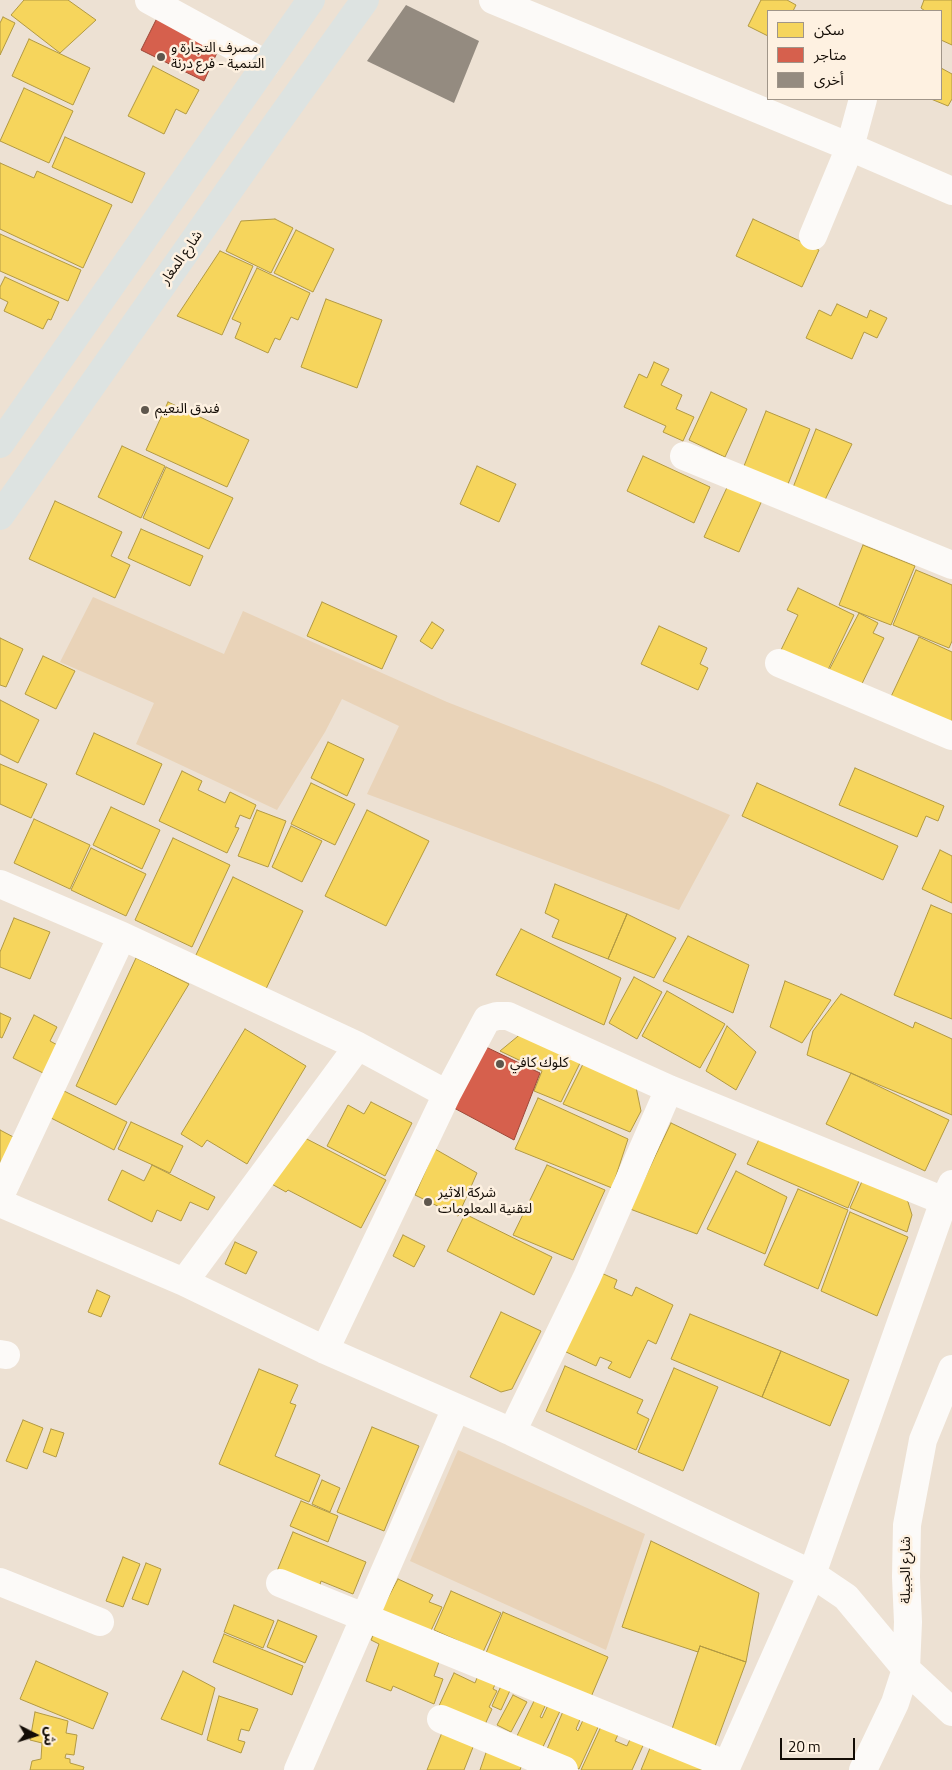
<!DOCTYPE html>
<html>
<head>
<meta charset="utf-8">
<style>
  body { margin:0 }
  #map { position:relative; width:952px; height:1770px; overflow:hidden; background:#ede1d3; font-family:"Titillium Web","Noto Sans Arabic",sans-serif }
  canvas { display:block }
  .legend { position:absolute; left:767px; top:10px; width:175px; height:90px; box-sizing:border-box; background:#fef1e1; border:1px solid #a09589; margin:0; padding:6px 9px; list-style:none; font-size:15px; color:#130c05 }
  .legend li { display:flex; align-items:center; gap:10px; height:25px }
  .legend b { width:25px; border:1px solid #a09589 }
  .north { position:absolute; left:10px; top:1710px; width:50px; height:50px; -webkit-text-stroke:4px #fef1e1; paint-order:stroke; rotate:95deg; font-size:14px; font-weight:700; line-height:20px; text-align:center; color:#130c05 }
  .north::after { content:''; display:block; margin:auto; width:18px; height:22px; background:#130c05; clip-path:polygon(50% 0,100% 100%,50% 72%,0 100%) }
  .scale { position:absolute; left:780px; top:1738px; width:75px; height:22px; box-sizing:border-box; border:2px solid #130c05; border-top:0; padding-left:6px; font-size:15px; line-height:18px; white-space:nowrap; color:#130c05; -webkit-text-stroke:4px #fef1e1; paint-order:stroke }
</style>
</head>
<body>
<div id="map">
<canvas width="952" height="1770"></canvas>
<ul class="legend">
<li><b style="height:14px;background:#f6d55c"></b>سكن</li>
<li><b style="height:14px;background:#d6604d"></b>متاجر</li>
<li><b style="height:14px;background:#948b80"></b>أخرى</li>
</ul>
<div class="north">ش</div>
<div class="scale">20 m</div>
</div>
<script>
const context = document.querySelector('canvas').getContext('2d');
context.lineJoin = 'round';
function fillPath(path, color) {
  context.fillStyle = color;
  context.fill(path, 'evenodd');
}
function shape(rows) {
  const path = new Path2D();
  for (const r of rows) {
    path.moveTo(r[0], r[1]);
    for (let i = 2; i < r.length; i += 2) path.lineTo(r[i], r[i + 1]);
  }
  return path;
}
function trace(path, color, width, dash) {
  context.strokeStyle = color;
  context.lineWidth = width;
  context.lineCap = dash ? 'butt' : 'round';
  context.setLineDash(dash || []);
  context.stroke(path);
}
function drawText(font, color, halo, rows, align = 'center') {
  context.font = font + ' "Titillium Web","Noto Sans Arabic",sans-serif';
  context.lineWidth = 5;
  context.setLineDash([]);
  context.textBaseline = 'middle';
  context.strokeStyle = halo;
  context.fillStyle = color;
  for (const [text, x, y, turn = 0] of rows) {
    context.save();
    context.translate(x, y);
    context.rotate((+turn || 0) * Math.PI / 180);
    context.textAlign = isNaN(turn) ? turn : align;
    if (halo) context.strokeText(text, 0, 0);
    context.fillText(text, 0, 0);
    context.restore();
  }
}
const green = shape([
  [93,597,224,654,243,611,447,702,660,785,730,815,679,910,367,794,399,726,342,699,325,732,277,810,136,744,154,703,60,662],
  [458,1450,645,1534,606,1650,410,1561]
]);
const homes = shape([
  [24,0,68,0,96,20,60,53,11,15,24,0],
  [761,0,787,0,796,5,793,11,768,11,768,36,748,26,761,0],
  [924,0,952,0,952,45,941,40,941,11,925,11,921,8,924,0],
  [3,17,15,23,0,55,0,23,3,17],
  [29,39,90,68,73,105,12,76,29,39],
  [153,66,199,90,186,114,176,109,164,134,128,116,153,66],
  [941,68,952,74,952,99,948,106,931,99,941,99,941,68],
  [24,88,73,111,49,163,0,141,24,88],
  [65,137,145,173,132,203,52,167,65,137],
  [0,163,34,178,37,171,112,205,83,268,0,229,0,163],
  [275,219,293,228,271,273,226,251,241,221,275,219],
  [753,219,819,250,802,287,736,256,753,219],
  [296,230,334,249,313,292,274,273,296,230],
  [0,234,81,270,68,301,0,271,0,234],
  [220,251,253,266,222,335,177,316,220,251],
  [257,268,310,293,298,320,291,317,280,340,275,338,268,353,235,338,241,323,232,319,257,268],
  [5,277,59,302,51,320,48,319,43,329,4,311,8,302,0,298,0,287,5,277],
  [326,299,382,320,357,388,301,367,326,299],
  [837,304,867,318,870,310,887,318,877,338,864,332,852,359,806,338,819,310,831,316,837,304],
  [654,362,669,369,661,385,682,395,676,409,694,417,683,441,663,432,666,426,624,407,639,374,647,378,654,362],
  [711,392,747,409,725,457,689,440,711,392],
  [168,402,249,440,227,487,146,450,168,402],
  [766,411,810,429,786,489,742,471,766,411],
  [816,429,852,444,824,502,792,490,816,429],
  [122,446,165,466,141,518,98,497,122,446],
  [643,456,710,487,694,523,627,491,643,456],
  [477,466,516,484,499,522,460,504,477,466],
  [166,467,233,498,209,549,143,518,166,467],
  [730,481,764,496,739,552,704,537,730,481],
  [55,501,122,532,111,556,130,565,115,598,29,559,55,501],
  [141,529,203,556,190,586,128,558,141,529],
  [863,545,915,566,891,625,839,605,863,545],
  [916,570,952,585,952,641,949,648,893,625,916,570],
  [798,588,854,615,826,674,780,652,798,615,787,610,798,588],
  [322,602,397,636,382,669,307,636,322,602],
  [859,613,878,623,873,633,884,638,858,692,826,676,859,613],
  [432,622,444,630,432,649,420,641,432,622],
  [659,626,707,648,700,664,708,668,698,690,641,664,659,626],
  [919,637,952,652,952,724,888,703,919,637],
  [0,638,23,649,6,687,0,685,0,638],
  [43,656,75,671,56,709,25,694,43,656],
  [0,700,39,720,18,763,0,754,0,700],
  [94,733,162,764,144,805,76,774,94,733],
  [328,742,364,759,347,796,311,778,328,742],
  [0,764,47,784,31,818,0,804,0,764],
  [855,768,944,806,938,821,926,816,917,837,839,805,855,768],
  [182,771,202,781,198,790,225,803,230,792,256,805,250,819,240,815,235,827,239,828,227,853,159,821,182,771],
  [311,783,355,804,335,845,291,824,311,783],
  [757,783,898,846,883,880,742,816,757,783],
  [111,807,160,830,142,869,93,845,111,807],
  [257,810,286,821,268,867,238,856,257,810],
  [367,810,429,841,386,926,325,896,367,810],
  [34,819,90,845,70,889,14,863,34,819],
  [291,826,322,841,302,882,272,867,291,826],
  [173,838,230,865,192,947,135,920,173,838],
  [91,848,146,874,126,916,71,890,91,848],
  [940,850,952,856,952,903,922,889,940,850],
  [233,877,303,911,265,991,195,957,233,877],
  [555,884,627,914,608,959,552,937,559,920,545,913,555,884],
  [931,905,952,914,952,1019,894,995,931,905],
  [627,914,676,938,654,978,608,959,627,914],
  [14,918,50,932,30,979,0,967,0,952,14,918],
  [521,929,621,978,604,1025,496,975,521,929],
  [688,936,749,965,733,1013,663,981,688,936],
  [136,958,189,984,116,1105,76,1086,136,958],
  [634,977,662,992,637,1039,609,1023,634,977],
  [785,981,831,1000,802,1043,770,1027,785,981],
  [667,991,725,1024,700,1068,642,1036,667,991],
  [841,994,913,1028,915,1022,952,1039,952,1115,807,1055,813,1031,841,994],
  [0,1013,11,1018,2,1038,0,1037,0,1013],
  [34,1015,57,1027,50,1041,61,1047,47,1075,13,1058,34,1015],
  [727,1026,756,1052,736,1090,706,1071,727,1026],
  [245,1029,306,1066,247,1164,207,1140,202,1147,181,1134,245,1029],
  [523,1032,581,1061,561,1102,534,1091,542,1071,500,1051,523,1032],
  [584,1062,636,1087,641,1111,630,1132,563,1104,584,1062],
  [851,1073,949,1120,925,1171,826,1124,851,1073],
  [62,1090,127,1122,114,1150,49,1117,62,1090],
  [538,1098,628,1139,612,1188,515,1149,538,1098],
  [371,1102,412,1123,385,1176,327,1146,348,1105,364,1114,371,1102],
  [131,1122,183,1146,170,1173,118,1149,131,1122],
  [671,1123,736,1154,697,1234,630,1209,671,1123],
  [764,1129,861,1176,848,1208,747,1164,764,1129],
  [0,1130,21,1141,0,1166,0,1130],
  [303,1137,386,1180,361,1228,288,1190,286,1192,268,1182,303,1137],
  [435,1149,477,1173,458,1216,415,1195,435,1149],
  [152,1165,215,1197,208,1210,190,1202,181,1221,157,1210,152,1222,108,1200,122,1170,144,1181,152,1165],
  [547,1165,605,1190,573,1260,513,1235,547,1165],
  [736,1171,787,1197,765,1254,707,1229,736,1171],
  [864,1177,903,1195,908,1202,912,1215,907,1232,850,1208,864,1177],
  [798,1189,848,1210,818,1289,764,1265,798,1189],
  [850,1212,908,1237,877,1316,821,1291,850,1212],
  [465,1214,552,1257,534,1295,447,1251,465,1214],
  [403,1235,425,1246,414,1267,393,1256,403,1235],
  [235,1242,257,1252,246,1274,225,1264,235,1242],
  [599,1272,617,1280,614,1288,632,1296,636,1287,673,1305,656,1344,648,1340,630,1378,608,1368,612,1362,600,1357,596,1366,564,1351,599,1272],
  [97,1290,110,1296,101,1317,88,1312,97,1290],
  [501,1312,541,1331,512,1389,501,1392,470,1377,501,1312],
  [690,1314,781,1351,762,1397,671,1359,690,1314],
  [781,1351,849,1380,830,1426,762,1397,781,1351],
  [565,1366,643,1400,637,1413,649,1419,636,1450,546,1411,565,1366],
  [674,1368,718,1387,683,1471,638,1452,674,1368],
  [259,1369,298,1385,290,1403,296,1405,275,1456,320,1475,309,1502,219,1464,259,1369],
  [23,1420,43,1428,27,1469,6,1461,23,1420],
  [372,1427,419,1446,384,1531,337,1512,372,1427],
  [51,1429,64,1433,56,1457,43,1452,51,1429],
  [322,1480,340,1488,330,1512,312,1504,322,1480],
  [301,1501,338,1516,328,1542,290,1526,301,1501],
  [293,1532,366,1562,353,1594,321,1581,319,1588,277,1571,293,1532],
  [651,1541,759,1593,746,1662,700,1646,698,1652,622,1627,651,1541],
  [123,1557,140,1564,123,1607,106,1601,123,1557],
  [146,1563,161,1569,148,1605,132,1599,146,1563],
  [398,1579,433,1595,429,1602,442,1607,428,1637,379,1615,398,1579],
  [451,1591,501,1613,483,1652,434,1630,451,1591],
  [234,1605,274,1621,263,1648,224,1632,234,1605],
  [503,1612,608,1657,591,1697,486,1653,503,1612],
  [278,1620,317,1636,305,1663,267,1647,278,1620],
  [377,1627,441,1656,434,1676,443,1679,434,1704,393,1686,391,1691,366,1681,379,1644,371,1640,377,1627],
  [224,1634,303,1666,292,1695,213,1662,224,1634],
  [700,1646,746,1662,714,1749,672,1729,700,1646],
  [36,1661,108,1693,93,1729,20,1699,36,1661],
  [183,1671,215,1688,202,1735,161,1719,183,1671],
  [454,1673,475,1683,479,1673,496,1682,493,1689,497,1691,489,1707,492,1709,483,1729,438,1708,454,1673],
  [513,1684,501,1710,492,1706,501,1686,513,1684],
  [513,1695,527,1702,511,1732,497,1725,513,1695],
  [219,1696,258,1709,249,1731,241,1729,238,1740,245,1742,241,1753,207,1740,219,1696],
  [535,1699,546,1704,540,1717,542,1718,548,1705,560,1711,540,1753,515,1740,535,1699],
  [564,1709,581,1717,576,1729,578,1731,584,1718,599,1725,579,1769,545,1754,564,1709],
  [35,1712,68,1721,66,1733,77,1735,74,1755,66,1754,65,1758,70,1759,70,1763,84,1767,83,1770,30,1770,32,1761,41,1759,42,1743,30,1740,35,1712],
  [604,1720,621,1728,615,1741,627,1746,633,1733,646,1739,632,1770,581,1770,604,1720],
  [445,1725,477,1737,464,1770,427,1770,445,1725],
  [489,1744,525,1757,520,1770,480,1770,489,1744],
  [656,1745,712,1770,641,1770,650,1748,654,1750,656,1745]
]);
const shops = shape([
  [159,14,221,44,204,81,141,50,159,14],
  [486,1047,540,1073,514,1140,454,1108,486,1047]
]);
const building = shape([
  [406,5,479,41,454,103,367,61]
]);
const minor = shape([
  [149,0,266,64],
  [493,0,850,147,952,191],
  [813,236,850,147,863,99],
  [684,456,952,565],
  [779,663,952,736],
  [0,884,122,936,358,1046,447,1094],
  [0,1196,122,936],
  [0,1203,184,1282,325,1350,512,1432,812,1574,846,1597,906,1669,952,1712],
  [184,1282,358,1046],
  [325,1350,447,1094,487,1019,497,1016,508,1016,669,1089,944,1201],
  [0,1354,6,1355],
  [512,1432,587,1277,669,1089],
  [0,1582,100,1622],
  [280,1583,727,1765],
  [441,1719,564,1770],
  [298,1770,456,1408],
  [725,1770,812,1574,944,1201,952,1184],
  [863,1770,895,1703,906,1669,908,1622,906,1577,907,1525,923,1440,952,1369]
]);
const major = shape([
  [0,444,311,0],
  [0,516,256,152,365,0]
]);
const markers = [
  [161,57,5,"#5f574d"],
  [145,410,5,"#5f574d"],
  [500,1064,5,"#5f574d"],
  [428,1202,5,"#5f574d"]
];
const poiNames = [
  ["مصرف التجارة و",171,49],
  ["التنمية - فرع درنة",171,65],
  ["فندق النعيم",155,410],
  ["كلوك كافي",510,1064],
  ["شركة الاثير",438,1194],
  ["لتقنية المعلومات",438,1210]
];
const streetNames = [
  ["شارع المغار",182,258,-55],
  ["شارع الجبيلة",907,1570,-90]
];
fillPath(green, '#e9d3b8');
fillPath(homes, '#f6d55c');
trace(homes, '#b29942', 1);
fillPath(shops, '#d6604d');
trace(shops, '#9c4737', 1);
fillPath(building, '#948b80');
trace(minor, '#fcfaf8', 28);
trace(major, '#dde3e1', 28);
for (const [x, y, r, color] of markers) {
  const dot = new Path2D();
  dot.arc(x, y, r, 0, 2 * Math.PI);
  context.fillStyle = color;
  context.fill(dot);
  trace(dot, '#fef1e1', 2);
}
drawText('14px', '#130c05', '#fef1e1', poiNames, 'left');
drawText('14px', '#130c05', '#fef1e1', streetNames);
</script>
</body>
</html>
